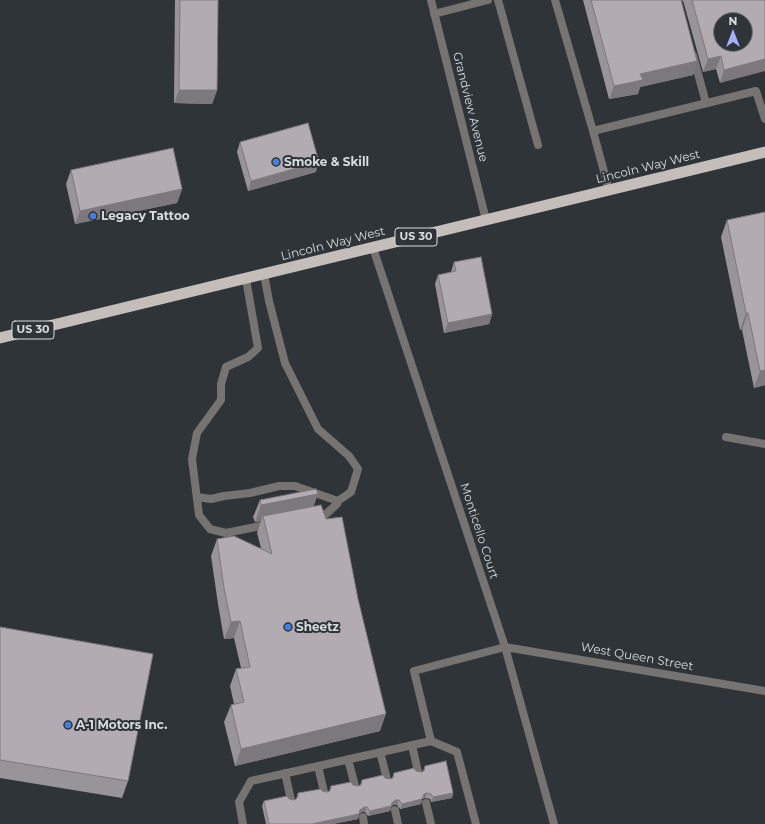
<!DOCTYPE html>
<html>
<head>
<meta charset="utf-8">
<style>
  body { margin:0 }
  #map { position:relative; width:765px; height:824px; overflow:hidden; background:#2f3439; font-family:Montserrat,sans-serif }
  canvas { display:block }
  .north { position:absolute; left:713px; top:12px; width:40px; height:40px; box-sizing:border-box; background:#2f3439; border:1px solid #73777b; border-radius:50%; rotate:0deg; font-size:11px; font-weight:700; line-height:16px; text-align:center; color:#d9dcdf }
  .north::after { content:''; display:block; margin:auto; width:14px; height:18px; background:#a6b1fc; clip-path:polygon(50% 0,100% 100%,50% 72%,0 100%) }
</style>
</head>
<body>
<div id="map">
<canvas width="765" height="824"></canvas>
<div class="north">N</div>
</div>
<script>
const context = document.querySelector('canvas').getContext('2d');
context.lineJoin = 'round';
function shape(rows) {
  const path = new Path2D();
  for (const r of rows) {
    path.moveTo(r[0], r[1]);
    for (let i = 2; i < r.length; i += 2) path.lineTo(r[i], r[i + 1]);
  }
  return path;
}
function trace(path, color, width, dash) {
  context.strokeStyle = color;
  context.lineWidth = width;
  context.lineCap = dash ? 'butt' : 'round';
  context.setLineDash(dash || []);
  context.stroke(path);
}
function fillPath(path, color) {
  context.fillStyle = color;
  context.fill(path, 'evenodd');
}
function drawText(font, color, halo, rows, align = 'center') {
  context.font = font + ' Montserrat,sans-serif';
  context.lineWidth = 4;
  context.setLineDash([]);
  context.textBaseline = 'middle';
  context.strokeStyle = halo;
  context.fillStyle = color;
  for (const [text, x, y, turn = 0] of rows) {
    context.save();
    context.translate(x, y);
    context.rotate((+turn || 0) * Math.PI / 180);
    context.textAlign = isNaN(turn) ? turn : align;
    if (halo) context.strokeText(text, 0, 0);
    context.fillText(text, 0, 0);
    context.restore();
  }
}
const service = shape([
  [498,0,538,145],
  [555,0,593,131,609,190],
  [434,14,488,0],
  [693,55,706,103],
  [593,131,756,91,765,119],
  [264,274,269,301,285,363,318,429,349,456,358,469,351,492,338,501,337,504,326,514,315,516],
  [246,279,258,348,248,357,226,367,221,384,221,400,197,433,192,459,199,515,210,529,226,533,270,524],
  [726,437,765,444],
  [197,497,211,499,224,496,250,493,279,486,295,486,338,501],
  [431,741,414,671,505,647],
  [412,745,418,772],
  [380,752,387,779],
  [348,759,355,786],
  [318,766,324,792],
  [285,773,291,800],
  [426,803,431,824],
  [395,810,398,824],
  [363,817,364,824],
  [243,824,239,802,251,781,431,741,457,752,476,824]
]);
const minor = shape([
  [373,248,505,647,554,824],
  [505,647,765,691]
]);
const tertiary = shape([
  [431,0,486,220]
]);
const trunk = shape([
  [0,338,765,152]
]);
const wall = shape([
  [175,0,218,0,217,90,212,104,174,103],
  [583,0,765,0,720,83,716,69,703,72,684,4,683,1,681,0,697,61,693,75,640,87,638,94,609,99],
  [240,142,316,172,248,191,237,152],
  [71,170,182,189,177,203,75,224,66,184],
  [727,220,765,385,754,388,742,330,740,330,721,237],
  [454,262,492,314,489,324,444,333,435,284,438,275,451,272],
  [260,500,313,506,380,731,235,766,224,722,231,705,234,704,230,686,236,669,241,668,234,638,224,639,218,604,211,556,217,539,261,548,257,533,261,521,255,522,253,517],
  [0,627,128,781,122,798,0,778],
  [425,766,453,793,452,798,431,802,430,799,425,798,422,799,421,804,400,809,397,805,393,805,391,807,390,811,368,816,365,812,362,812,359,814,358,819,333,824,266,824,262,806,264,801,289,799,294,800,296,799,298,793,322,791,327,792,329,791,331,786,353,785,358,786,360,785,362,780,385,778,390,779,392,778,394,773,416,771,421,772,423,771]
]);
const shadedWall = shape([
  [721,56,716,69,703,72,708,59],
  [765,59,765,71,720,83,724,70],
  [697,61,693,75,640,87,638,94,609,99,614,86,640,74],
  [179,90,217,90,212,104,174,103],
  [319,162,316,172,248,191,251,181],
  [182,189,177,203,75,224,80,211],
  [746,313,748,313,742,330,740,330],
  [492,314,489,324,444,333,448,323],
  [765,370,765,385,754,388,760,371],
  [318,494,312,511,263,516,261,521,255,522,261,505],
  [240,621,234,638,224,639,231,622],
  [386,714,380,731,235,766,241,749],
  [427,793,425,798,422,799,424,794],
  [453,793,452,798,431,802,433,797],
  [422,799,421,804,400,809,402,804],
  [395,800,399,800,397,805,393,805,391,807,390,811,368,816,370,811,392,803],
  [364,807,367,807,365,812,362,812,359,814,358,819,333,824,312,824]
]);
const building = shape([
  [180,0,218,0,217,90,179,90,180,0],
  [591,0,681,0,697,61,640,74,643,80,614,86,591,0],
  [692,0,765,0,765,59,724,70,721,56,708,59,692,0],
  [721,20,745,20,745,44,721,44,721,20],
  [308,123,319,162,251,181,240,142,308,123],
  [173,148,182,189,80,211,71,170,173,148],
  [765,212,765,370,760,371,748,313,746,313,727,220,765,212],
  [481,257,492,314,448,323,438,275,456,271,454,262,481,257],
  [316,489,318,494,261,505,260,500,316,489],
  [321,505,326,519,342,517,358,599,386,714,241,749,231,705,244,702,236,669,250,667,240,621,231,622,224,588,217,539,234,536,272,554,263,516,321,505],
  [0,627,153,654,128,781,0,760,0,627],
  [446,761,453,793,433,797,431,794,427,793,424,794,422,799,402,804,399,800,395,800,392,803,391,806,370,811,367,807,364,807,360,810,359,814,312,824,269,824,264,801,287,796,289,799,294,800,296,799,298,797,298,793,321,789,322,791,327,792,330,791,331,786,351,782,353,785,358,786,361,785,362,780,383,775,385,778,390,779,393,778,394,773,414,768,416,771,421,772,424,771,425,766,446,761]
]);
const markers = [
  [276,162,4,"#3f7fe0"],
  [93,216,4,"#3f7fe0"],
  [288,627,4,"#3f7fe0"],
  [68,725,4,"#3f7fe0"]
];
const shields = [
  [416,237,42],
  [33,330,42]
];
const shieldNames = [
  ["US 30",416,237],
  ["US 30",33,330]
];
const streetNames = [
  ["Grandview Avenue",470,107,76],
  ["Lincoln Way West",648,167,-14],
  ["Lincoln Way West",333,244,-14],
  ["Monticello Court",479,531,72],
  ["West Queen Street",637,657,10]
];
const poiNames = [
  ["Smoke & Skill",284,162],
  ["Legacy Tattoo",101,216],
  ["Sheetz",296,627],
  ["A-1 Motors Inc.",76,725]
];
trace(service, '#767371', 8);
trace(minor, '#767371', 8);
trace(tertiary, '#767371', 8);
trace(trunk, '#c4bdb9', 11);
fillPath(wall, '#999499');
fillPath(shadedWall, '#7d787d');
fillPath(building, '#b2acb2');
trace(building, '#7d787d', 1);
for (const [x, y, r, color] of markers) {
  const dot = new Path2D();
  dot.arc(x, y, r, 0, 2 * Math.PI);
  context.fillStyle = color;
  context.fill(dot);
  trace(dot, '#2f3439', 1.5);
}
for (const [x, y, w] of shields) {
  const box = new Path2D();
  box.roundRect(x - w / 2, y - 9, w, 18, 3);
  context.fillStyle = '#2f3439';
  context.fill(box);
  trace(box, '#d9dcdf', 1);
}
drawText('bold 11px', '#d9dcdf', null, shieldNames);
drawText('12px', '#d9dcdf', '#2f3439', streetNames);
drawText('bold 12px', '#d9dcdf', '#2f3439', poiNames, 'left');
</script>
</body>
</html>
